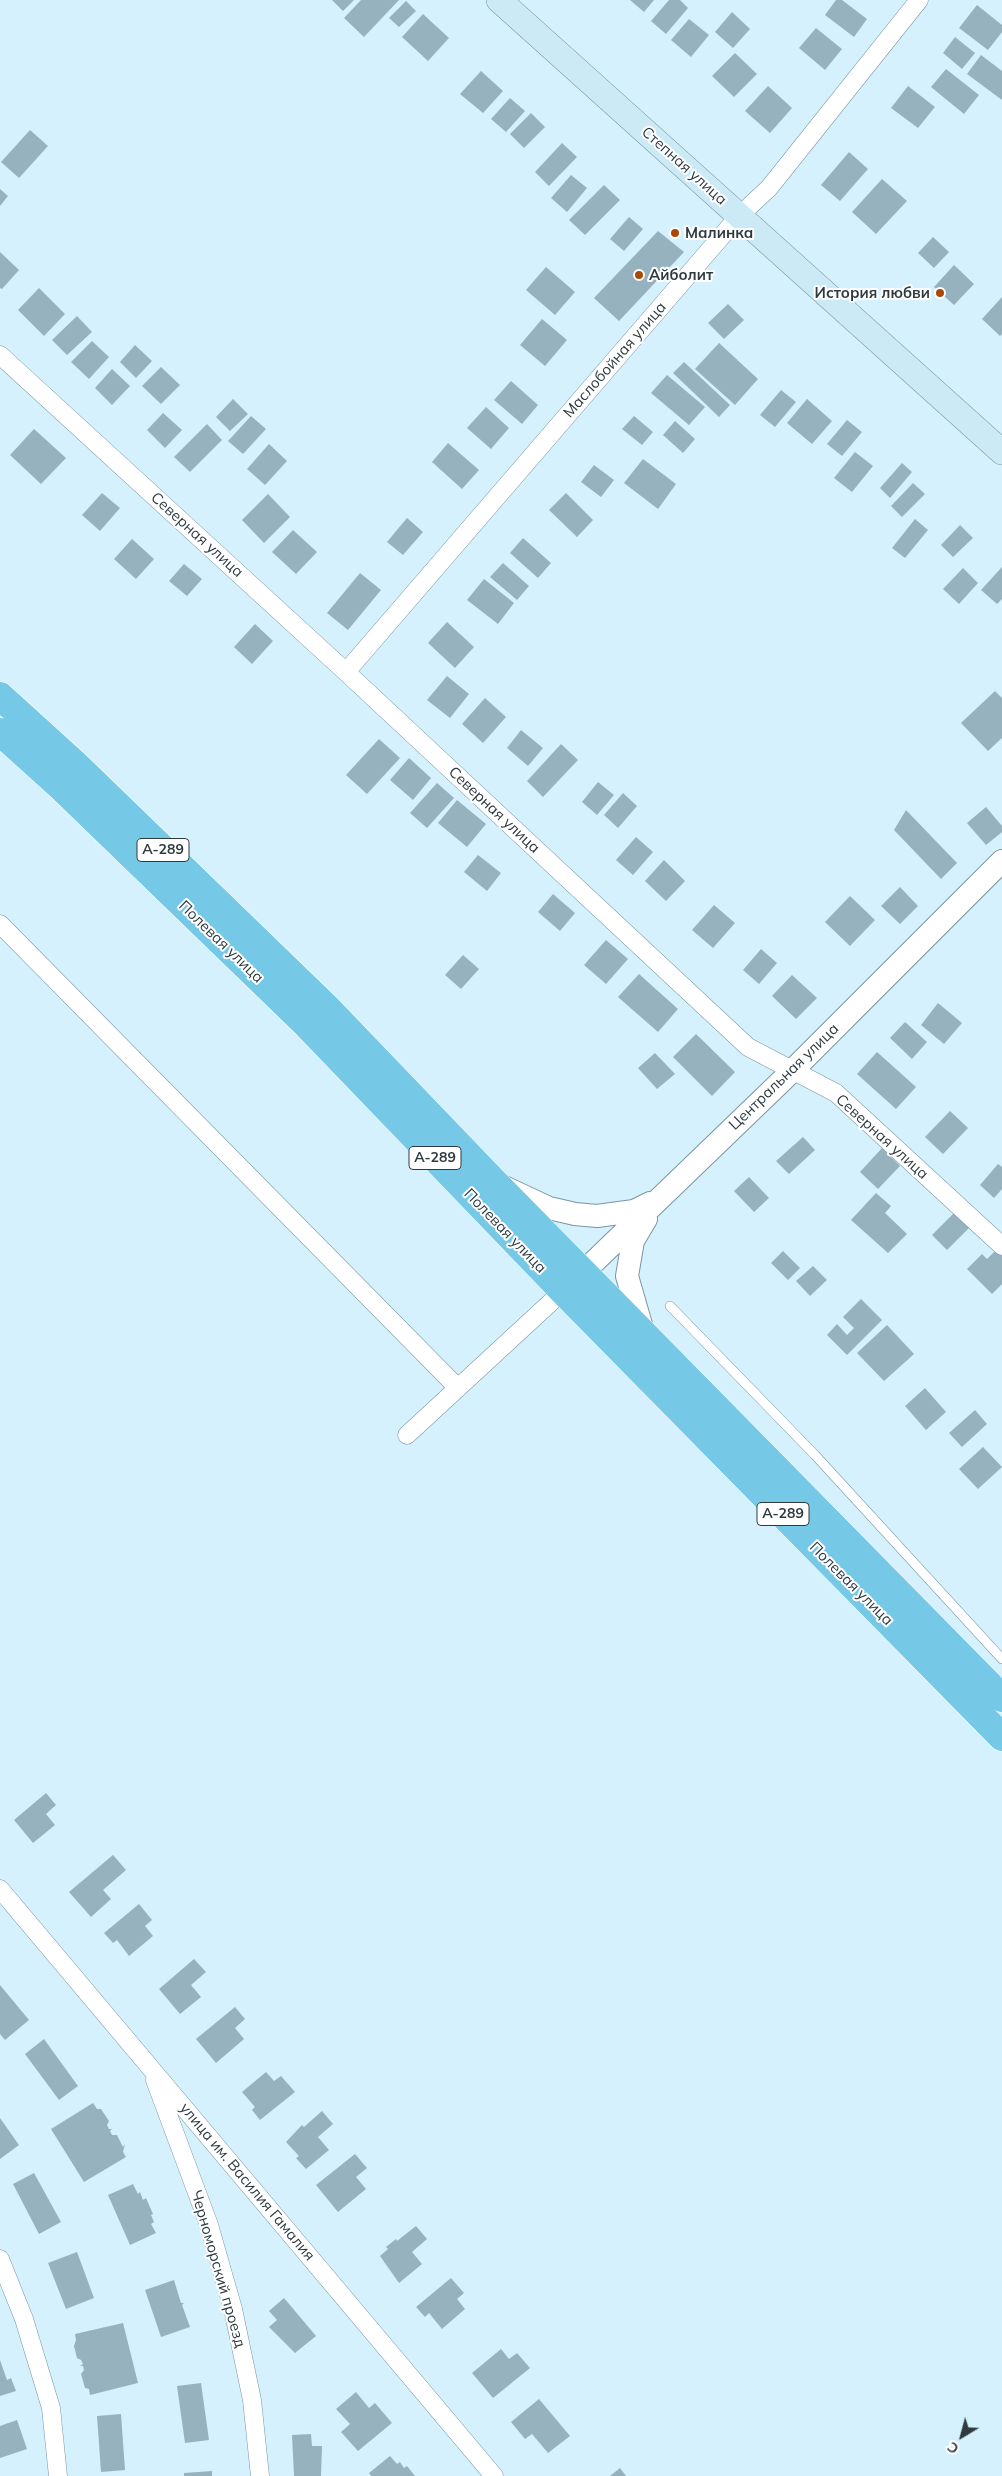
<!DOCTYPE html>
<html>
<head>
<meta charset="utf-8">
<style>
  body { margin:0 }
  #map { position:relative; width:1002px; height:2476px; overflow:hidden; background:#d4f1fd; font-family:Mulish,sans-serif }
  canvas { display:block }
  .north { position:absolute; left:937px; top:2411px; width:50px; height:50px; -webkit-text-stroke:4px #fff; paint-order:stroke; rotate:217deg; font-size:14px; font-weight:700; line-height:20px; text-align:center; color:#2e3a3f }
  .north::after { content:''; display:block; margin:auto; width:18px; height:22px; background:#2e3a3f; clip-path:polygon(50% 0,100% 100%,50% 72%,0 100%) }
</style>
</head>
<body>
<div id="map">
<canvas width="1002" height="2476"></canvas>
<div class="north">С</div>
</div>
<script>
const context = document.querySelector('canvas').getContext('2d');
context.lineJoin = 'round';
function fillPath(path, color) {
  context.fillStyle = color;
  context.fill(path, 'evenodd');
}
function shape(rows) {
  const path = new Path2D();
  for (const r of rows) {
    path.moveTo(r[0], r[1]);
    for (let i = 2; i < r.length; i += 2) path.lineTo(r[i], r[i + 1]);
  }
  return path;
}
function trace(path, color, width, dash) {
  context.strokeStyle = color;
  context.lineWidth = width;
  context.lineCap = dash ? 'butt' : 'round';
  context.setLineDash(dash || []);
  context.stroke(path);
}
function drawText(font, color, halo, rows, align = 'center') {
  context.font = font + ' Mulish,sans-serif';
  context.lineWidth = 4;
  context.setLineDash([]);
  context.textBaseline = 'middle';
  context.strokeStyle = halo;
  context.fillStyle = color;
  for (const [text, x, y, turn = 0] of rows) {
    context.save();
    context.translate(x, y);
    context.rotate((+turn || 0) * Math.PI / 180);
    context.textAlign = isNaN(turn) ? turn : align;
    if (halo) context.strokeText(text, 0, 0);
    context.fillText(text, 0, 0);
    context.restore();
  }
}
const building = shape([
  [332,0,354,0,343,11],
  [361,0,399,0,364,37,344,18],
  [630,0,654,0,644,12],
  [669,0,680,0,688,8,666,34,651,21],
  [836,0,842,0,867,19,854,37,825,15],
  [406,1,416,11,399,27,389,18],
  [977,5,1002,25,1002,32,988,50,959,28],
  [732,12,750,29,733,48,715,32],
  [423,14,449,38,428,61,402,37],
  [689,19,709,35,691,57,671,40],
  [816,28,842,49,825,70,799,48],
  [955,37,975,53,962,69,943,53],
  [735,53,757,74,734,97,712,76],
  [981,55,1002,71,1002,100,967,74],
  [946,69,979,95,964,114,931,87],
  [481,71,503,91,483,113,460,94],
  [768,86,792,108,770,133,745,111],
  [908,86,935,107,918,128,891,108],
  [510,98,525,111,506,132,491,119],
  [531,113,545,127,524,148,510,134],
  [30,130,48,146,19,178,1,162],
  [562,143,577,157,549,186,535,172],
  [849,152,868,169,840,201,821,185],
  [571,175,587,188,567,212,551,198],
  [882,179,907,201,876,234,852,212],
  [604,185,620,200,585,235,569,220],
  [0,189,8,196,0,206],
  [629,217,643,229,624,251,610,239],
  [658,231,684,252,619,321,594,298],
  [933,237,949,252,934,268,918,253],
  [0,252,19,270,2,289,0,288],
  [954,265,974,284,954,305,934,287],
  [546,267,575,292,555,315,526,290],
  [39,288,65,314,44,336,18,310],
  [1002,297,1002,334,1000,336,982,319],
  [728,304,744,320,724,339,708,323],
  [77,316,92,332,67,355,52,340],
  [542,319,567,340,545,366,520,345],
  [92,341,109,357,89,379,71,362],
  [719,343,758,379,735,405,695,369],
  [135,345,152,361,136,378,120,362],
  [684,362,730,405,719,417,673,373],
  [161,367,180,385,161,404,142,386],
  [112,369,130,386,112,405,95,388],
  [667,375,705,407,689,425,651,393],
  [511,381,538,405,522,424,494,400],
  [781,390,796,402,775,427,760,415],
  [233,399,248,414,230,431,216,417],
  [807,399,832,421,812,444,787,423],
  [486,407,509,428,491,449,467,428],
  [163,413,182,430,165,448,147,430],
  [251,416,266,429,243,454,228,441],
  [634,416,653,432,642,445,622,429],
  [847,420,862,432,842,456,827,444],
  [675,421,695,439,683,453,663,435],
  [207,424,222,440,190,472,174,457],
  [34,429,66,458,41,484,10,455],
  [448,443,479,470,462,489,432,462],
  [269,444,287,461,265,485,247,469],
  [855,452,873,466,852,492,834,478],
  [643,459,676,484,658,509,624,483],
  [902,463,912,472,890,498,880,488],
  [594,465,614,480,601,497,581,482],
  [913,483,925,494,902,517,891,506],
  [102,493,120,508,100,531,82,515],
  [566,493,593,520,577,537,549,510],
  [268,494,290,517,264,543,242,520],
  [407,518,423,532,403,555,387,542],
  [915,519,928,530,905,558,892,548],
  [960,525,973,538,953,557,941,545],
  [293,530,317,552,296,574,272,552],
  [523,538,551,563,538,578,510,553],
  [132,539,154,559,136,579,114,559],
  [503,563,529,586,517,600,490,577],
  [184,564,202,579,187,596,169,581],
  [1002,567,1002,599,997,604,981,590],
  [963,568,978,583,959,604,943,589],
  [360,573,381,590,348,630,327,613],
  [484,579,514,603,498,624,467,600],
  [447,622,474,647,455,668,428,643],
  [255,624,273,641,252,664,234,647],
  [447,676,469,694,450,718,427,700],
  [995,691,1002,698,1002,738,988,751,961,723],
  [485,698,506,717,483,743,462,724],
  [521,730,543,748,528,766,507,748],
  [379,739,400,758,367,794,346,775],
  [561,744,578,760,543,797,527,781],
  [409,758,431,778,413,800,390,780],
  [598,782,614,795,597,815,582,802],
  [437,783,454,798,427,828,410,813],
  [623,793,637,806,618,828,604,815],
  [457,800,486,824,467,847,438,823],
  [986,807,1002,826,1002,832,986,845,967,823],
  [906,810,957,863,941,879,894,830],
  [636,837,653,852,633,875,616,860],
  [478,855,501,873,487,891,464,872],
  [664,860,685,881,666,901,645,881],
  [900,887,918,906,900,924,881,906],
  [553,894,575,913,560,931,538,912],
  [850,896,875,920,850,946,825,922],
  [714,905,735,923,713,948,692,930],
  [606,940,628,959,606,984,584,965],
  [761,949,777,963,759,984,743,970],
  [463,955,479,969,461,989,445,975],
  [639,974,678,1009,658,1032,618,997],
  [792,975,817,998,796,1019,772,996],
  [938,1003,962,1023,944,1044,921,1025],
  [905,1022,927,1042,912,1059,890,1038],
  [696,1034,735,1072,712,1096,673,1057],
  [877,1052,916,1087,896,1109,857,1074],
  [655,1053,675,1074,657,1089,638,1068],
  [950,1111,968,1128,943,1154,925,1137],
  [803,1137,815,1150,789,1174,776,1161],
  [882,1148,900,1166,878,1189,860,1172],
  [998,1164,1002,1167,1002,1189,994,1198,980,1185],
  [749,1177,769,1198,754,1212,734,1191],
  [876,1193,891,1206,885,1213,907,1234,888,1253,851,1220],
  [954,1213,969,1228,947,1250,932,1235],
  [996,1250,1002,1256,1002,1284,992,1294,967,1269,982,1254,987,1259],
  [783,1251,800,1268,788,1280,771,1263],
  [813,1266,827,1280,810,1296,796,1281],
  [861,1299,882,1320,847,1355,827,1335,837,1324,847,1335,854,1328,843,1317],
  [887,1325,914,1354,884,1381,857,1353],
  [925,1388,946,1412,926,1430,905,1406],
  [975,1410,987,1424,962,1447,949,1433],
  [983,1447,1002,1467,978,1489,959,1469],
  [46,1793,56,1805,46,1814,55,1825,33,1843,14,1820],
  [113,1855,126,1870,103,1890,111,1899,91,1917,69,1892],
  [139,1904,152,1920,145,1926,153,1936,129,1956,117,1940,113,1943,104,1933],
  [194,1959,206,1972,191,1985,201,1997,180,2014,159,1989],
  [0,1985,29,2020,5,2040,0,2034],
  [235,2007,245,2019,235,2028,244,2039,216,2063,196,2039],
  [44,2039,78,2086,59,2100,25,2054],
  [266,2072,274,2081,281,2076,295,2092,260,2120,252,2110,255,2107,242,2092],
  [93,2103,97,2109,101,2109,109,2121,107,2125,109,2129,112,2129,110,2131,112,2135,117,2135,123,2147,125,2144,123,2152,126,2157,84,2182,51,2129],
  [322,2111,333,2124,318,2137,329,2150,306,2169,296,2158,299,2156,286,2142,302,2125,304,2127],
  [0,2118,19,2145,0,2159],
  [355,2154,367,2168,356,2177,366,2189,338,2212,316,2185],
  [34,2173,61,2222,39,2234,13,2184],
  [133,2184,138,2194,140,2192,143,2200,146,2198,153,2214,151,2215,154,2222,151,2224,156,2233,130,2245,108,2195],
  [416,2226,427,2239,412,2252,422,2264,399,2283,380,2256,388,2249,386,2247,396,2239,397,2241],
  [77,2252,94,2298,66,2309,48,2263],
  [451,2278,464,2293,457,2299,465,2309,442,2329,429,2313,425,2317,416,2307],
  [174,2280,181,2303,184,2303,182,2305,190,2327,161,2337,145,2290],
  [284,2298,316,2336,295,2353,269,2327,277,2320,269,2311],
  [123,2323,138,2383,90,2395,89,2389,85,2388,81,2374,84,2370,83,2366,80,2366,83,2364,81,2360,77,2358,74,2346,76,2340,75,2334],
  [501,2349,509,2359,517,2353,530,2368,493,2398,472,2373],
  [0,2360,7,2380,11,2378,16,2391,0,2396],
  [201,2383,209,2440,185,2443,177,2386],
  [356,2392,369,2408,375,2403,392,2423,358,2451,341,2432,350,2424,336,2409],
  [539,2399,570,2436,548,2453,532,2434,525,2439,511,2422],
  [121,2414,125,2470,101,2472,97,2416],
  [17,2420,27,2449,0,2458,0,2426],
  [311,2434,312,2446,322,2446,321,2476,294,2476,292,2435],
  [390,2456,397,2464,400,2462,404,2468,407,2466,415,2476,371,2476,369,2473],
  [620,2468,626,2476,610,2476],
  [212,2471,212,2476,184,2476,184,2473]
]);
const service = shape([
  [670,1306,815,1455,1002,1659]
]);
const minor = shape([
  [0,355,346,672,748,1047,836,1093,1002,1246],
  [346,672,739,216,769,188,919,0],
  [0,924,458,1388],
  [407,1435,563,1291],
  [0,1889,494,2476],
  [155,2080,209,2225,233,2309,252,2400,260,2476],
  [0,2259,24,2319,51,2408,58,2476]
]);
const tertiary = shape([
  [502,1186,549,1208,575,1214,597,1216,634,1211,650,1203],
  [571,1284,791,1072,1002,861],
  [644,1335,627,1276,633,1241,646,1219]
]);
const secondary = shape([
  [499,0,1002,452]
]);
const trunk = shape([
  [0,696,76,765,325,1006,494,1182,1002,1698],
  [0,732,59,785,307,1025,563,1291,1002,1737]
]);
const markers = [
  [675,233,5,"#aa4905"],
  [639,275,5,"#aa4905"],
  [940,293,5,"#aa4905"]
];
const shields = [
  [163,850,52],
  [435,1158,52],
  [783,1514,52]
];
const shieldNames = [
  ["А-289",163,850],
  ["А-289",435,1158],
  ["А-289",783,1514]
];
const streetNames = [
  ["Степная улица",684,166,42],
  ["Маслобойная улица",615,360,-49],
  ["Северная улица",197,535,42],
  ["Северная улица",494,810,43],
  ["Полевая улица",221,942,44],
  ["Центральная улица",784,1077,-44],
  ["Северная улица",882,1137,42],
  ["Полевая улица",505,1231,46],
  ["Полевая улица",851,1584,45],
  ["улица им. Василия Гамалия",247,2182,50],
  ["Черноморский проезд",218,2269,74]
];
const poiNames = [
  ["Малинка",685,233],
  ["Айболит",649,275],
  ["История любви",930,293,"right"]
];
fillPath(building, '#97b2bf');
trace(service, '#7b96a2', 10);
trace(minor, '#7b96a2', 19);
trace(tertiary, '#7b96a2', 24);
trace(secondary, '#7b96a2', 26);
trace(trunk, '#fff', 29);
trace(service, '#fff', 9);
trace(minor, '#fff', 18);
trace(tertiary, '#fff', 22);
trace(secondary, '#cceaf6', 25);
trace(trunk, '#76c8e7', 28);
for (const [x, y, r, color] of markers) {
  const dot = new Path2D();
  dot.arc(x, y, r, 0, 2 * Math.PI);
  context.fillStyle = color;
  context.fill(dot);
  trace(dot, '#fff', 2);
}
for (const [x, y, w] of shields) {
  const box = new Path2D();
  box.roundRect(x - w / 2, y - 11.5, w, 23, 4);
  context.fillStyle = '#fff';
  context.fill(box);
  trace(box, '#2e3a3f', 1);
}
drawText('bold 14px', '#2e3a3f', null, shieldNames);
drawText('15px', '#2e3a3f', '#fff', streetNames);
drawText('bold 15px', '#2e3a3f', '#fff', poiNames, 'left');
</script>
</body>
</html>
